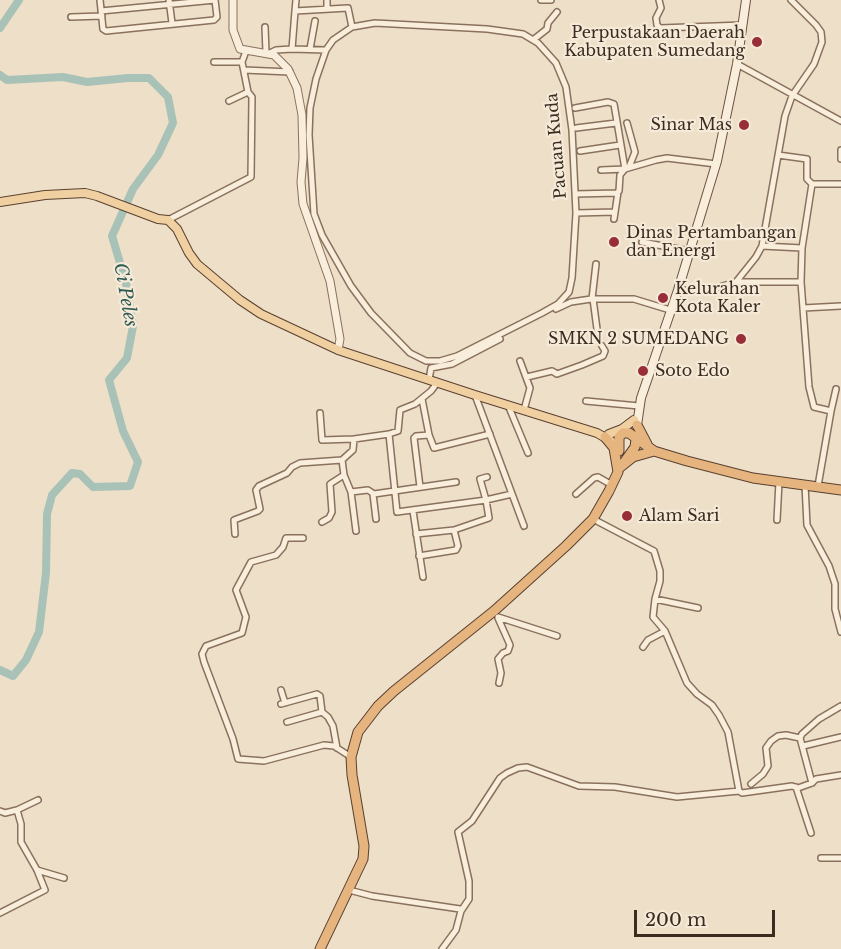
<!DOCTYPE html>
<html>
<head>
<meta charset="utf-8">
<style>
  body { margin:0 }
  #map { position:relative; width:841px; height:949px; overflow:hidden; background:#eedfc8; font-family:"Libre Baskerville",serif }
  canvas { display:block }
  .scale { position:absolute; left:634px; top:910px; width:141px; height:27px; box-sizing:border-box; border:3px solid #3b2b20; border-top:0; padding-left:8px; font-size:18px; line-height:21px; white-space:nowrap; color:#3b2b20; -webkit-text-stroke:4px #f5ead7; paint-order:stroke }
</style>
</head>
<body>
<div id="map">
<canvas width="841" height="949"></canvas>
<div class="scale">200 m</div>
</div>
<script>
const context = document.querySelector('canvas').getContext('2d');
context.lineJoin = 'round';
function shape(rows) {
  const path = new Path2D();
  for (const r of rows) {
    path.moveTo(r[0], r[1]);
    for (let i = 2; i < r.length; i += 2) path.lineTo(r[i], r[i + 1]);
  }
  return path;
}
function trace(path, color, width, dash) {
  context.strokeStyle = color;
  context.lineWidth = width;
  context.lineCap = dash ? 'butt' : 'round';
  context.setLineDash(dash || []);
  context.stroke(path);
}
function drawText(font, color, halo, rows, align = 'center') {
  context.font = font + ' "Libre Baskerville",serif';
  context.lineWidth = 4.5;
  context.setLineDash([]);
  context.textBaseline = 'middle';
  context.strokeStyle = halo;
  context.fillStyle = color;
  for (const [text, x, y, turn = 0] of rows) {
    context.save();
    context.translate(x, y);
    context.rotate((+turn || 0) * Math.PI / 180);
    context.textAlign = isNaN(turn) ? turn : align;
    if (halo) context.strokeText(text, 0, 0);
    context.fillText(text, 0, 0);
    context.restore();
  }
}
const river = shape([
  [0,28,19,0],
  [0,75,7,80,63,77,87,82,128,78,149,78,168,97,173,123,158,155,133,189,112,236,126,283,133,326,127,358,109,380,123,431,138,462,130,486,93,487,80,474,72,473,52,495,47,514,46,573,39,632,26,660,13,676,0,670]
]);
const minor = shape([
  [100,0,103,29,106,31,214,20,217,17,215,0],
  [169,0,172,23],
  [327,0,327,9],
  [541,0,551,0],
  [659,0,661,8,656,18,657,25,660,28,743,25],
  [101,11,215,0],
  [295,11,296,0],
  [71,17,102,16],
  [375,23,487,29,523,34,538,43,556,63,566,87,572,130,576,213,572,278,569,292,558,304,542,313,457,356,440,361,426,361,410,353,371,313,351,286,322,235,314,214,309,135,310,108,316,79,326,50,333,40,352,27,375,23],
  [265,27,266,52],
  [533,40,547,29,548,23,557,12],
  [292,49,295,11,348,8,352,27],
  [310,49,315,21],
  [270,53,276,50,292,49,326,50],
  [214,62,242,62,246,51],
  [737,64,841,121],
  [244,70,290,72],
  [229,101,248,92,242,62],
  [575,108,608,102,614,104,625,169,601,170],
  [627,123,635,152,629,167],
  [576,128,616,123],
  [841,150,841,159],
  [580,151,620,145],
  [778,155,807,159,807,179,812,184,802,248,801,282,809,387,814,407,831,411,818,486],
  [812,184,841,184],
  [575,194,617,193,619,191,620,175,625,169,656,160,667,158,716,164],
  [576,213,615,212],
  [614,219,618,192],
  [168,220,251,177,252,97,248,92],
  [642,242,689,251],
  [762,246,802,248],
  [737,282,801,282],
  [678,290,706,291,736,282,756,257,762,246,785,116,792,96,814,64,822,42,821,32,816,25,791,0],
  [592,299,596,264],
  [593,299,597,329],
  [803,308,841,306],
  [556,309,571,302,591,299,634,299,670,310],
  [520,361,530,388,524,410],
  [527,377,552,371,557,374,582,365,603,356,605,351,602,346],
  [429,380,431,368,452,364,500,339],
  [475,395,524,526],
  [422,399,429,435,434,448,490,434],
  [586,401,639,406],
  [508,405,528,453],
  [831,411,836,389],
  [320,413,322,440,354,439],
  [389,434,397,512,486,500,512,494],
  [805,485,807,525,829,566,835,584,835,609,841,632],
  [420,487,414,438,416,436,429,435],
  [351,492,344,475,342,460,353,450,354,439,389,434,398,431,400,410,415,404,431,391,437,383],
  [373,494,376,519],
  [576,494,594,478,598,477,612,485],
  [413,511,423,577],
  [593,519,654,551,660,571,660,581,655,599,653,617,665,631,687,683,697,694,712,705,719,715,728,732,739,791],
  [777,520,779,482],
  [322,522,329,518,332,512,330,484,344,475],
  [356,531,351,492,368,490,374,494,456,482],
  [235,534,234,520,258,511,260,509,256,490,259,486,287,473,292,467,300,463,342,460],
  [416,534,454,530,489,518,486,500,480,479,487,477],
  [303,538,286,538,283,547,276,555,251,562,236,590,246,617,242,633,206,646,202,654,204,662,233,739,238,759,264,761,324,745,334,746,351,757],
  [419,556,456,550,458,546,454,530],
  [655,599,698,608],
  [498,617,557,636],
  [498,618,510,645,508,651,503,653,498,659,501,673,499,683],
  [643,647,648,640,665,631],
  [281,690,285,703],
  [281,704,317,694,320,696,322,712],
  [287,722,322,712,328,717,333,726,337,748],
  [803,746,841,737],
  [812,783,816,779,841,775],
  [751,784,763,774,768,766,766,748,771,741,778,736,786,735,800,738],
  [796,787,811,833],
  [0,811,5,813,17,810],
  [821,858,841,858],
  [37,870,64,878],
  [349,890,372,896,460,909,461,911,456,930,442,949],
  [461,911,469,899,469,881,458,832,472,821,500,778,507,773,518,768,527,767,579,786,615,787,677,797,739,791,742,793,792,786,798,788,812,783,800,738,802,734,819,719,841,706],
  [0,913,45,890,37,870,21,842,21,824,17,810,38,800]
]);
const tertiary = shape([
  [233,0,233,30,240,49,274,55,288,69,297,88,302,115,303,158,301,182,303,204,330,281,340,339,338,350]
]);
const secondary = shape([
  [637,425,641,398,678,290,717,161,737,64,746,0]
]);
const primary = shape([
  [0,202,45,195,85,193,97,196,158,219,168,220,177,229,189,253,197,264,240,300,261,314,338,350,475,395,597,433,611,441],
  [609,434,622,429,634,420]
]);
const trunk = shape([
  [637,425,647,444],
  [619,451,619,437,623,433,629,433,654,451,687,461,753,478,841,490],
  [625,461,635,447,636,439],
  [618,469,633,457,654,451],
  [320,949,363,859,364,846,352,775,351,757,358,732,378,706,394,691,494,611,566,546,593,519,609,491,618,472,614,448,605,437]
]);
const markers = [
  [757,42,6,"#982e38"],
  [744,125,6,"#982e38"],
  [614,242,6,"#982e38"],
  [663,298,6,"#982e38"],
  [741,339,6,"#982e38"],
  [643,371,6,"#982e38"],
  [627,516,6,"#982e38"]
];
const poiNames = [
  ["Perpustakaan Daerah",745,33,"right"],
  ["Kabupaten Sumedang",745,51,"right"],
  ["Sinar Mas",732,125,"right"],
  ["Dinas Pertambangan",626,233],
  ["dan Energi",626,251],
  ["Kelurahan",675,289],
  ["Kota Kaler",675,307],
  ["SMKN 2 SUMEDANG",729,339,"right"],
  ["Soto Edo",655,371],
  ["Alam Sari",639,516]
];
const streetNames = [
  ["Pacuan Kuda",557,146,-95]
];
const waterNames = [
  ["Ci Peles",125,295,80]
];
trace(river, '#a9c2b8', 8);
trace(minor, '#8a715d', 8);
trace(tertiary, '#8a715d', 9);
trace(secondary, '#6c5240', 10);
trace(primary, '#584031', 10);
trace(trunk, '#584031', 11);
trace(minor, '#f9eddb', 5);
trace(tertiary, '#f9eddb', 7);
trace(secondary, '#f9eddb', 8);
trace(primary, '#f0d0a1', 8);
trace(trunk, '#e6b47e', 9);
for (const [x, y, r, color] of markers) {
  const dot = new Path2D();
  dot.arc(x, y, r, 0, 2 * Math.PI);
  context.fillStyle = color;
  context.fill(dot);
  trace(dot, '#f5ead7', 2);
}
drawText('16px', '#3b2b20', '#f5ead7', poiNames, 'left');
drawText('16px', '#3b2b20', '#f5ead7', streetNames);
drawText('italic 18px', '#305a53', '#f5ead7', waterNames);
</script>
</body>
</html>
